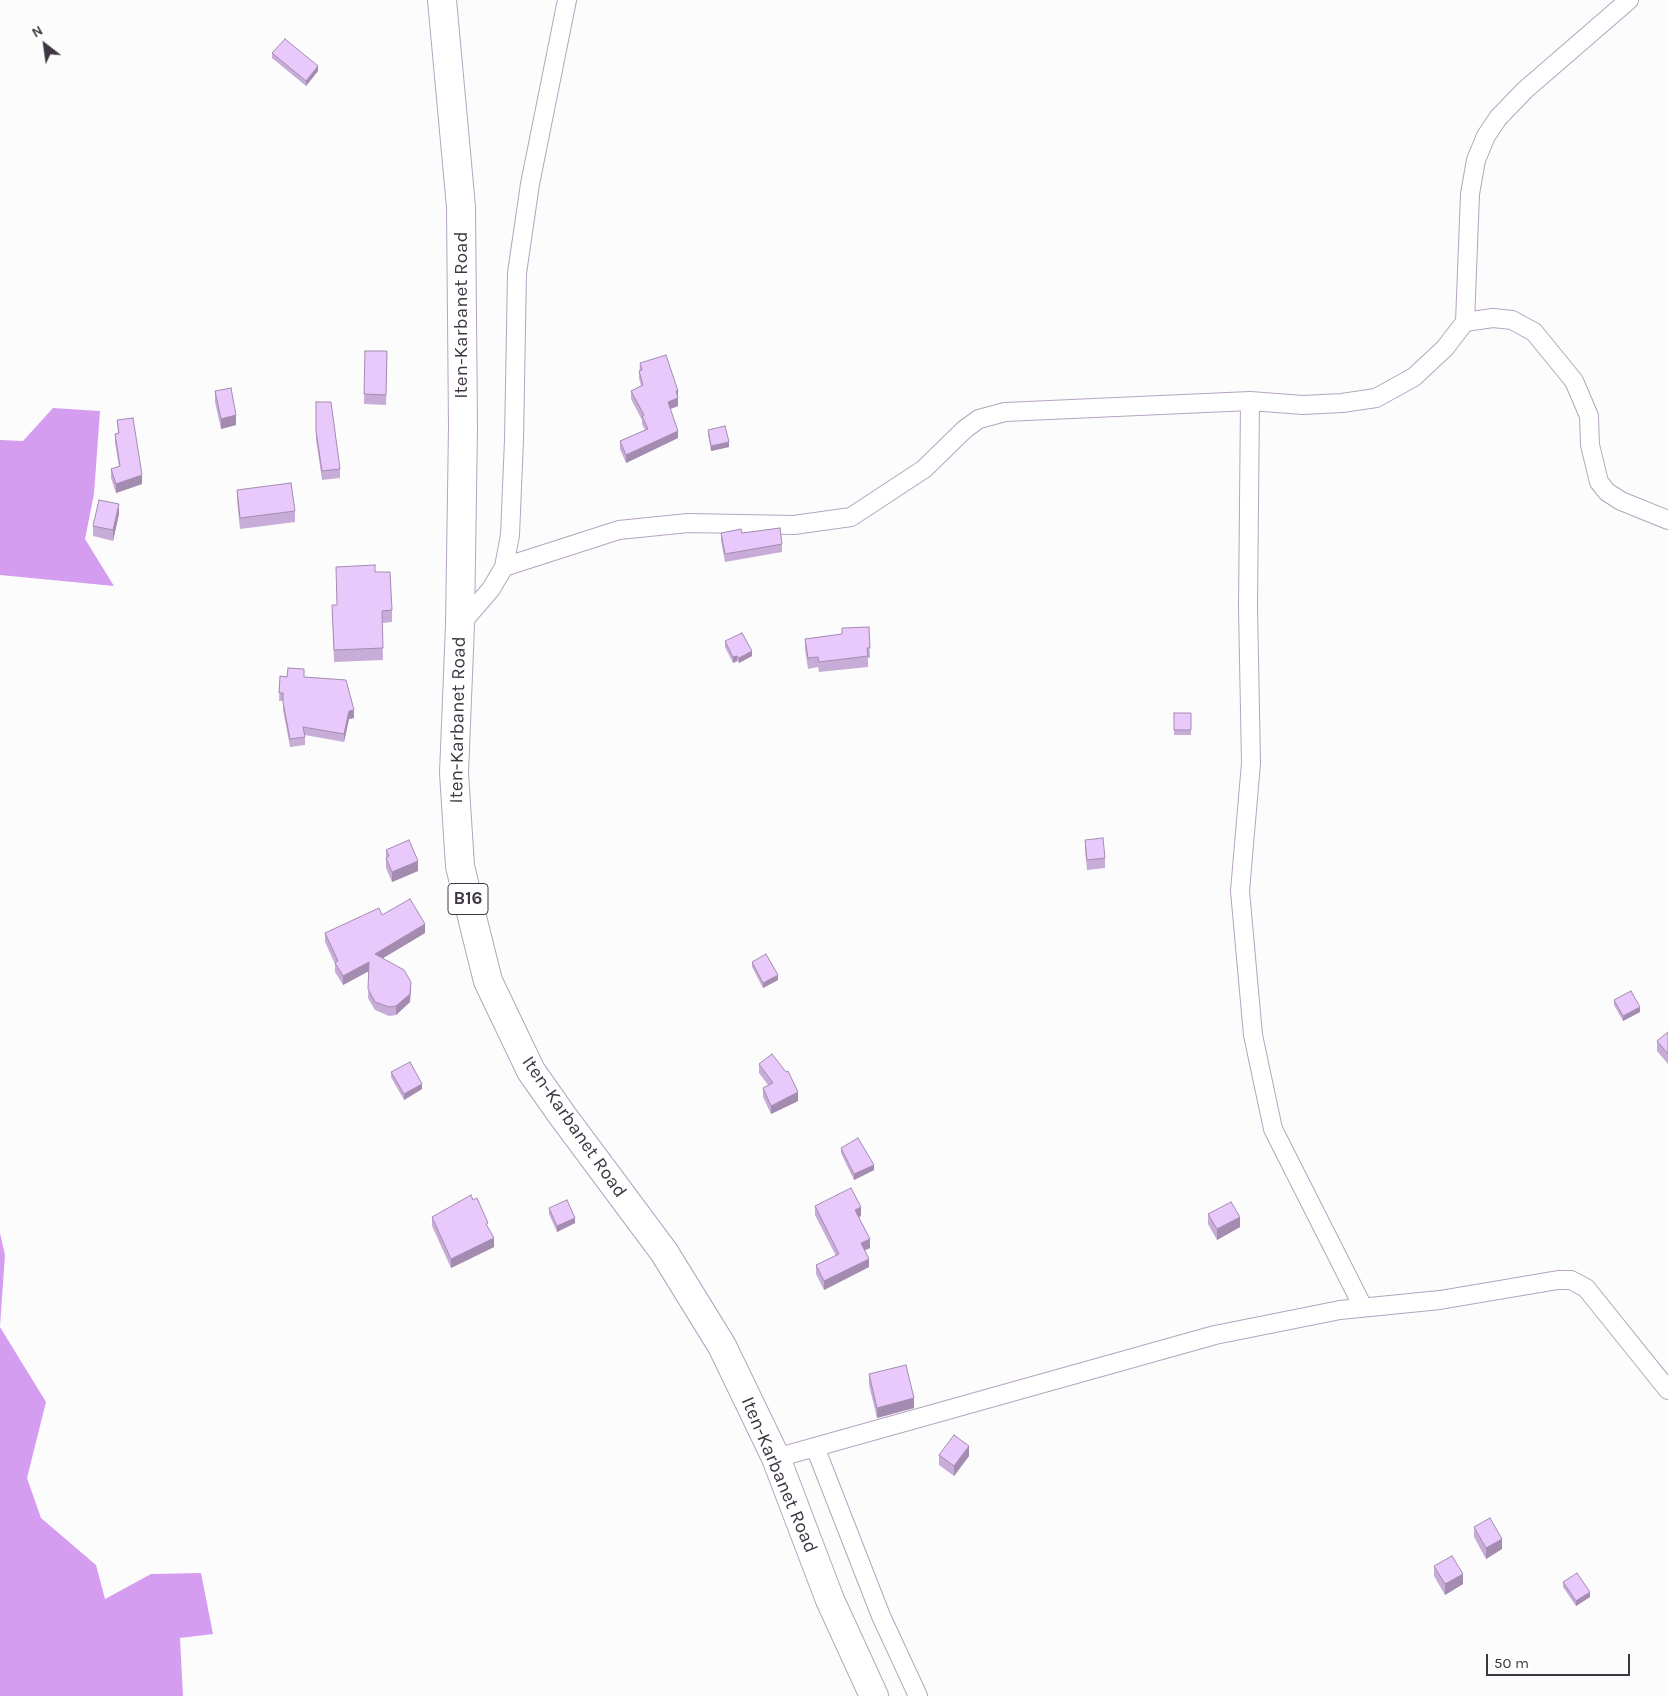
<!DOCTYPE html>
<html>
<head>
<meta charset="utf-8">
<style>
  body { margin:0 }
  #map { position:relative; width:1668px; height:1696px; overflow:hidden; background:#fcfcfc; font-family:Karla,sans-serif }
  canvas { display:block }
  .north { position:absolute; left:20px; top:20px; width:50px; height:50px; -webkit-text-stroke:4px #fff; paint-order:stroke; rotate:330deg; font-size:14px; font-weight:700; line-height:20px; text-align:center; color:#3e3642 }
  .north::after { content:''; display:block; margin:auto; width:18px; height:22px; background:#3e3642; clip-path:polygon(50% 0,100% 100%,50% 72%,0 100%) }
  .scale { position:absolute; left:1486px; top:1654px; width:144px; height:22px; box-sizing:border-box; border:2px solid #3e3642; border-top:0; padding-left:6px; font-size:15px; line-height:18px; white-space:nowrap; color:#3e3642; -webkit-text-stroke:4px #fff; paint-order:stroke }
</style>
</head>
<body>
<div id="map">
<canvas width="1668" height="1696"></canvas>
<div class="north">N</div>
<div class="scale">50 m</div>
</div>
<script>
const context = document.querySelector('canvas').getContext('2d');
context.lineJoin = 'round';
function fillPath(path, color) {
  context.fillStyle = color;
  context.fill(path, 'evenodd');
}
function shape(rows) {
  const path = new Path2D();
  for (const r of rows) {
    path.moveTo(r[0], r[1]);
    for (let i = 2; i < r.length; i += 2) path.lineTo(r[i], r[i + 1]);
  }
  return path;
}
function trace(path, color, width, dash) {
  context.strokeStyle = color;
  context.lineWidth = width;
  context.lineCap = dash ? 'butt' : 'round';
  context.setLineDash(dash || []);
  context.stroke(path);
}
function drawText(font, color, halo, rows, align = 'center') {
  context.font = font + ' Karla,sans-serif';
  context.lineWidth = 4.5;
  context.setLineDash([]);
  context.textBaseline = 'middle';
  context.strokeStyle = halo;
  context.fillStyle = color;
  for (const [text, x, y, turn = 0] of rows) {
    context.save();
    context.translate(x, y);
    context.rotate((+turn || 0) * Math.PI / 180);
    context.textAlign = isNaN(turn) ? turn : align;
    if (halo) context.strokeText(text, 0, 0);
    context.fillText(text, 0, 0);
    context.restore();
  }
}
const forest = shape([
  [53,408,100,411,94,494,85,539,114,586,0,575,0,440,23,441],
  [0,1233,5,1255,0,1326],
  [0,1327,46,1402,27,1478,41,1518,96,1565,105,1599,151,1574,201,1573,213,1634,180,1638,183,1696,0,1696]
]);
const minor = shape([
  [1465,322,1493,318,1512,320,1534,332,1574,381,1589,416,1590,445,1599,482,1607,492,1621,501,1668,520],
  [1250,401,1248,607,1251,763,1240,891,1253,1035,1273,1129,1363,1307],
  [504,567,619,530,688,523,794,525,851,517,924,469,965,429,979,419,1005,412,1250,401,1303,405,1342,403,1376,398,1414,377,1445,348,1465,322,1470,194,1476,160,1486,136,1498,118,1525,90,1629,0],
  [460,625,491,589,504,567,510,535,514,440,517,273,530,184,567,0],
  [815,1447,881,1616,918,1696],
  [776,1458,1215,1335,1340,1310,1440,1300,1558,1280,1571,1280,1586,1288,1668,1390]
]);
const primary = shape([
  [442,0,461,207,463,427,460,625,454,773,460,866,474,925,488,981,531,1071,562,1115,664,1252,722,1346,776,1458,830,1600,874,1696]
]);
const wall = shape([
  [272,53,318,71,306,86,272,58],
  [365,351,387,351,386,405,364,404],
  [640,363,678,391,678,406,670,409,678,438,626,463,620,449,620,441,645,430,642,424,642,420,631,399,631,391,641,386,639,378],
  [215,391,236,425,221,429,215,402],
  [316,402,340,469,340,478,322,480,316,439],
  [117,420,142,484,116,493,111,478,111,469,119,466,115,443,115,434,118,433],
  [708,430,729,447,711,451,708,435],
  [237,490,295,511,295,522,240,529,237,500],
  [119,514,113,541,93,536,93,526],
  [721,533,742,533,782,544,782,552,725,562,721,541],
  [375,572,392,610,392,622,382,623,383,660,334,662,332,605,337,605],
  [869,627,870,658,868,658,868,667,819,672,818,667,808,669,805,649,805,639,842,634],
  [725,641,752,656,739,663,737,661,733,663,725,647],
  [280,676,304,677,354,718,349,719,344,742,305,735,305,745,290,747,283,710,283,701,279,701],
  [1174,713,1191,713,1191,735,1174,735],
  [1085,840,1105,858,1105,868,1087,870,1085,850],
  [386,850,418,871,392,882,386,868],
  [382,915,425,933,383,958,411,991,410,1002,396,1015,389,1016,375,1010,368,998,369,971,343,985,335,972,335,964,325,942,325,933],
  [752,962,778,980,763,988,752,967],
  [1614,1000,1640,1012,1623,1021,1614,1005],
  [1668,1032,1668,1064,1657,1051,1657,1041],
  [759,1064,798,1101,771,1114,763,1097,763,1088,768,1085,759,1073],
  [391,1072,422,1089,404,1100,391,1077],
  [841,1148,874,1170,854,1180,841,1153],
  [473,1200,488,1227,494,1247,451,1268,432,1226,432,1217],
  [815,1206,861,1216,859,1217,870,1248,865,1250,869,1267,824,1290,816,1274,816,1265,836,1256,815,1215],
  [549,1208,575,1223,557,1232,549,1214],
  [1208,1214,1240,1227,1217,1240,1208,1224],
  [869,1374,914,1408,877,1418,869,1385],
  [939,1455,969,1456,954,1476,939,1465],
  [1474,1527,1502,1549,1486,1559,1474,1537],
  [1434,1566,1463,1584,1445,1595,1434,1576],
  [1563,1582,1590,1597,1576,1606,1563,1587]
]);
const shadedWall = shape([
  [318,66,318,71,306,86,306,81],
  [676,391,678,391,678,406,668,410,668,402],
  [236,415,236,425,221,429,221,419],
  [678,431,678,438,626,463,626,455],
  [729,442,729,447,711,451,711,446],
  [142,475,142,484,116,493,116,484],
  [119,504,119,514,113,541,113,530],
  [752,651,752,656,739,663,739,658],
  [737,656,737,661,733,663,733,657],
  [354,710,354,718,349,719,344,742,344,734,349,711],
  [418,861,418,871,392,882,392,872],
  [425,924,425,933,375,963,375,954],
  [369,962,369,971,343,985,343,976],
  [778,975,778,980,763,988,763,983],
  [411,982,410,1002,396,1015,396,1006],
  [1640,1007,1640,1012,1623,1021,1623,1016],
  [422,1084,422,1089,404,1100,404,1094],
  [798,1092,798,1101,771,1114,771,1106],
  [874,1165,874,1170,854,1180,854,1174],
  [861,1207,861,1216,855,1219,855,1210],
  [1240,1217,1240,1227,1217,1240,1217,1229],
  [575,1218,575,1223,557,1232,557,1226],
  [494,1238,494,1247,451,1268,451,1259],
  [870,1239,870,1248,861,1252,861,1243],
  [869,1259,869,1267,824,1290,824,1281],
  [914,1398,914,1408,877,1418,877,1408],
  [969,1446,969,1456,954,1476,954,1466],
  [1502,1539,1502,1549,1486,1559,1486,1548],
  [1463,1574,1463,1584,1445,1595,1445,1584],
  [1590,1592,1590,1597,1576,1606,1576,1601]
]);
const building = shape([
  [285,39,318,66,306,81,272,53,285,39],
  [365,351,387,351,386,395,364,394,365,351],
  [666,355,678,391,676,391,678,398,668,402,678,431,626,455,620,441,648,429,642,416,644,415,631,391,643,385,639,371,642,370,640,363,666,355],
  [231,388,236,415,221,419,215,391,231,388],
  [316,402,331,402,340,469,322,471,316,431,316,402],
  [133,418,142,475,116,484,111,469,120,466,115,434,119,433,117,420,133,418],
  [725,426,729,442,711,446,708,430,725,426],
  [291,483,295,511,240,518,237,490,291,483],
  [99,500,119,504,113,530,93,526,99,500],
  [780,528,782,544,725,554,721,533,741,529,742,533,780,528],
  [375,565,375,572,390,572,392,610,382,611,383,648,334,650,332,605,337,605,336,567,375,565],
  [869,627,870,648,867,648,868,656,819,662,818,657,808,658,805,639,842,634,842,628,869,627],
  [742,633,752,651,739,658,737,656,733,657,725,641,742,633],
  [288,668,304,669,304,677,346,680,354,710,349,711,344,734,303,727,305,737,290,739,283,702,283,693,279,693,280,676,287,677,288,668],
  [1174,713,1191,713,1191,730,1174,730,1174,713],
  [1103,838,1105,858,1087,860,1085,840,1103,838],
  [409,840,418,861,392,872,386,858,389,856,386,850,409,840],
  [410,899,425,924,375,954,404,970,411,982,410,994,396,1006,389,1007,375,1002,368,989,369,962,343,976,335,963,338,961,325,933,379,908,382,915,410,899],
  [766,954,778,975,763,983,752,962,766,954],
  [1631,991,1640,1007,1623,1016,1614,1000,1631,991],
  [1668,1032,1668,1054,1657,1041,1668,1032],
  [772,1054,786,1072,788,1071,798,1092,771,1106,763,1088,773,1083,759,1064,772,1054],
  [410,1062,422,1084,404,1094,391,1072,410,1062],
  [858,1138,874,1165,854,1174,841,1148,858,1138],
  [851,1188,861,1207,855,1210,870,1239,861,1243,869,1259,824,1281,816,1265,839,1254,815,1206,851,1188],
  [471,1195,473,1200,477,1198,488,1223,486,1224,494,1238,451,1259,432,1217,471,1195],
  [567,1200,575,1218,557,1226,549,1208,567,1200],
  [1231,1202,1240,1217,1217,1229,1208,1214,1231,1202],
  [906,1365,914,1398,877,1408,869,1374,906,1365],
  [954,1435,969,1446,954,1466,939,1455,954,1435],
  [1490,1518,1502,1539,1486,1548,1474,1527,1490,1518],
  [1452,1556,1463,1574,1445,1584,1434,1566,1452,1556],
  [1577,1573,1590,1592,1576,1601,1563,1582,1577,1573]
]);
const shields = [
  [468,899,40]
];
const shieldNames = [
  ["B16",468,899]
];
const streetNames = [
  ["Iten-Karbanet Road",462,315,-90],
  ["Iten-Karbanet Road",458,720,-89],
  ["Iten-Karbanet Road",574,1127,55],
  ["Iten-Karbanet Road",779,1475,67]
];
fillPath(forest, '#d59df0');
trace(minor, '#b6a4c0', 20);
trace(primary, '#b6a4c0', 30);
trace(minor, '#fff', 18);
trace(primary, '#fff', 28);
fillPath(wall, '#c8acd8');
fillPath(shadedWall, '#a38cb0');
fillPath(building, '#e9c8fb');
trace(building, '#a38cb0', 1);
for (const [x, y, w] of shields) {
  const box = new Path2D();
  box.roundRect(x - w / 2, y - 15.5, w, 31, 4);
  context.fillStyle = '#fff';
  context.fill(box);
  trace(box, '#3e3642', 1);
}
drawText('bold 18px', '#3e3642', null, shieldNames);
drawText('19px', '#3e3642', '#fff', streetNames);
</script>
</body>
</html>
